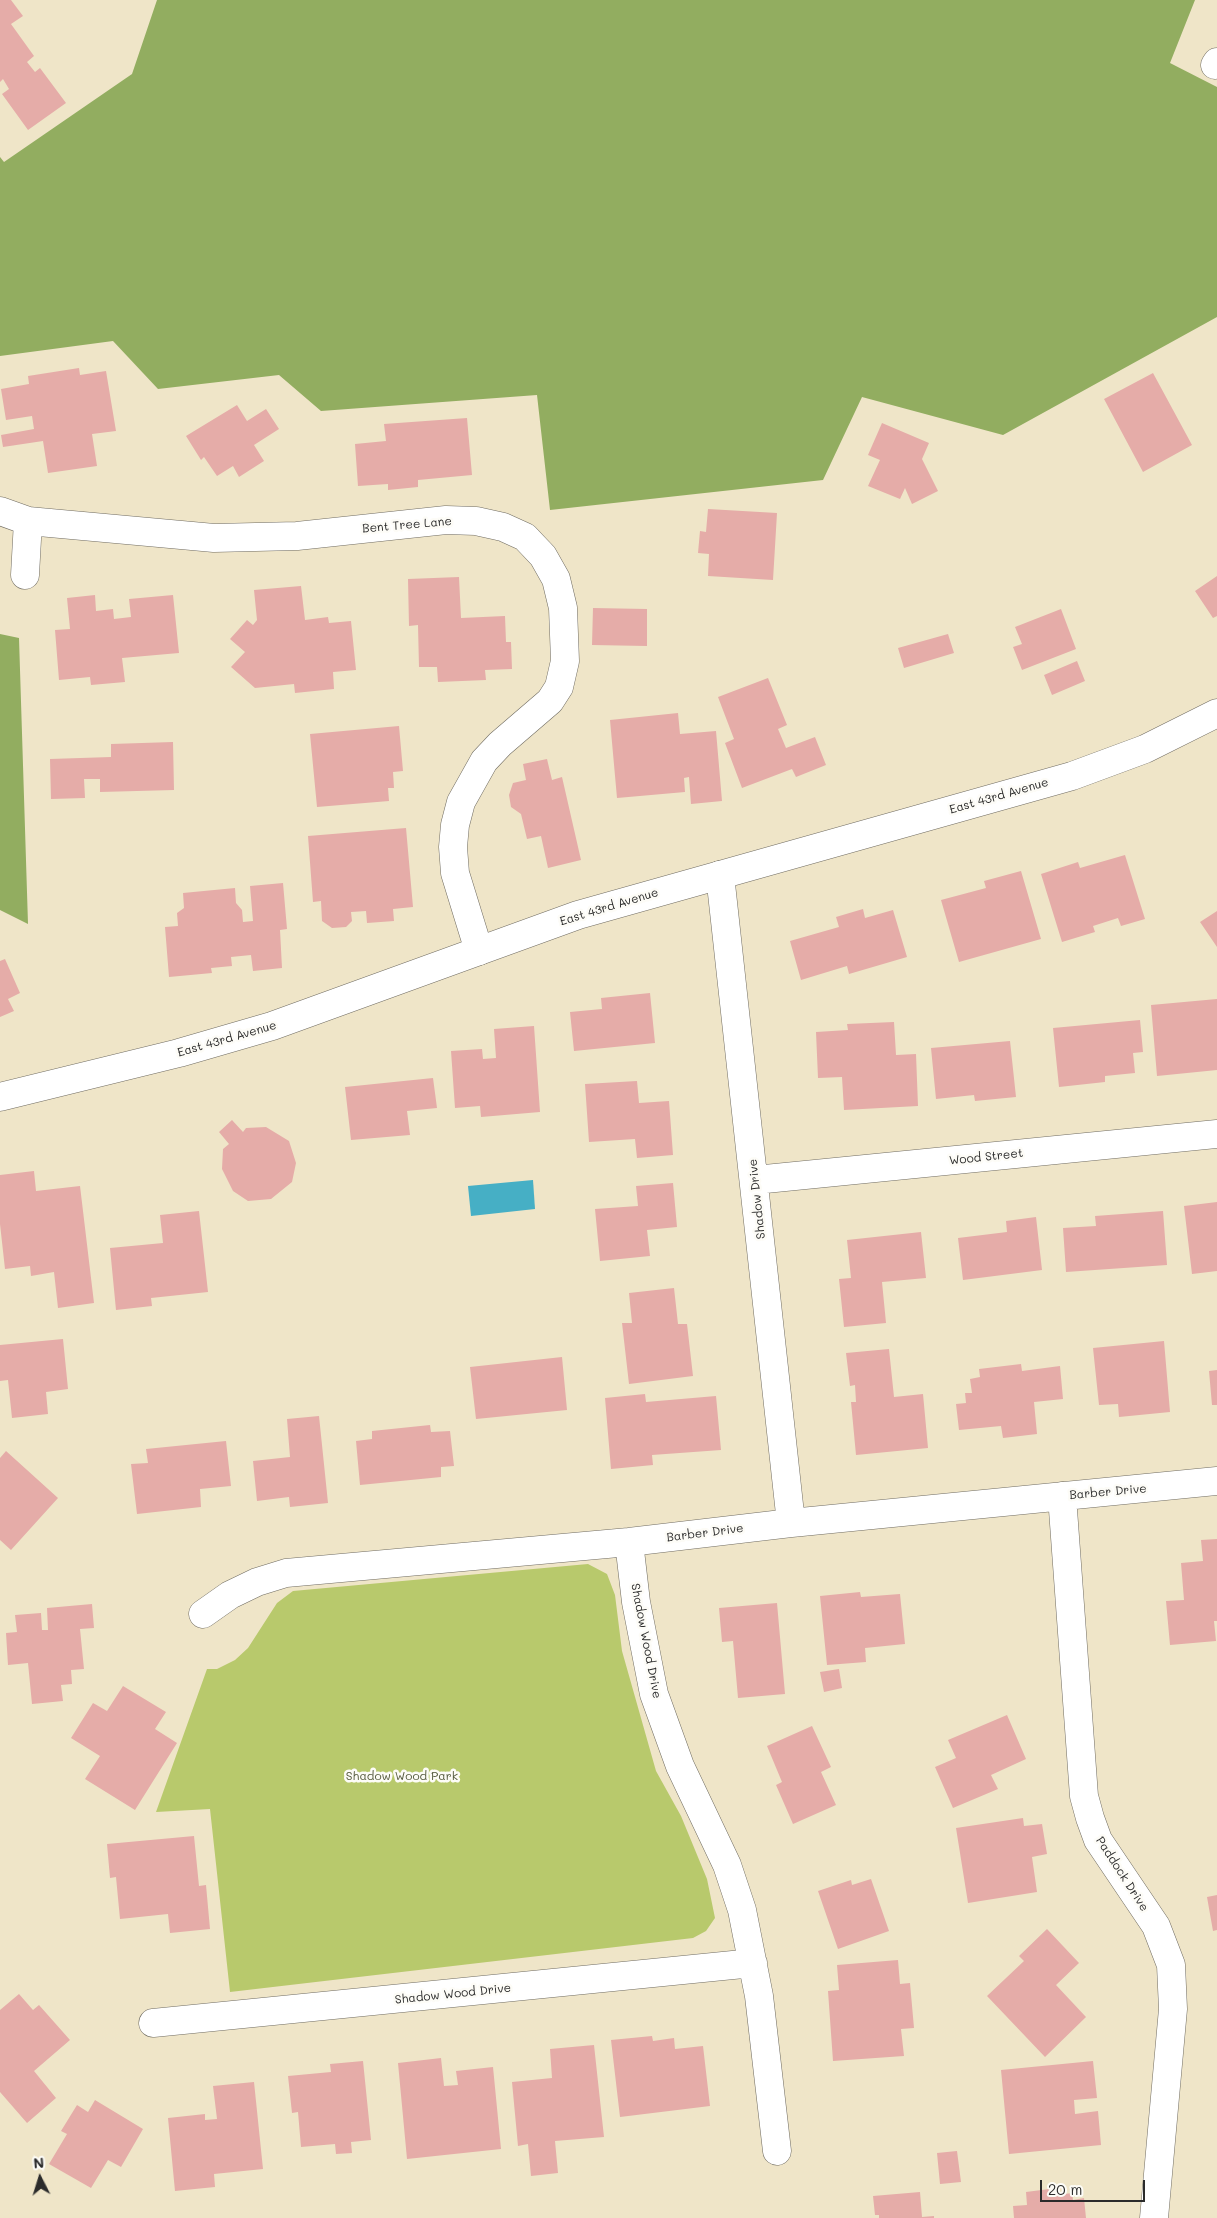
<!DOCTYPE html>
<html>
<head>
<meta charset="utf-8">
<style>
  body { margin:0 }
  #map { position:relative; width:1217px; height:2218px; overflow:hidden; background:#efe5c8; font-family:Mali,sans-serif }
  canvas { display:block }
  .north { position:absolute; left:15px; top:2153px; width:50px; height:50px; -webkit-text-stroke:4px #fdfcf7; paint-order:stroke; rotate:355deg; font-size:14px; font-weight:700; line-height:20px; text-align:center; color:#2b2b2b }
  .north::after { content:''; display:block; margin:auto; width:18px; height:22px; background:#2b2b2b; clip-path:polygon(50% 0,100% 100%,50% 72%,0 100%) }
  .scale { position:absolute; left:1040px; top:2180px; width:105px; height:22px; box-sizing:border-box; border:2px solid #2b2b2b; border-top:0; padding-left:6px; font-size:15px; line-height:18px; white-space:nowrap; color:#2b2b2b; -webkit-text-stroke:4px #fdfcf7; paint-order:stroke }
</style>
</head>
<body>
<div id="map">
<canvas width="1217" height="2218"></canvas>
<div class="north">N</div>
<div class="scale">20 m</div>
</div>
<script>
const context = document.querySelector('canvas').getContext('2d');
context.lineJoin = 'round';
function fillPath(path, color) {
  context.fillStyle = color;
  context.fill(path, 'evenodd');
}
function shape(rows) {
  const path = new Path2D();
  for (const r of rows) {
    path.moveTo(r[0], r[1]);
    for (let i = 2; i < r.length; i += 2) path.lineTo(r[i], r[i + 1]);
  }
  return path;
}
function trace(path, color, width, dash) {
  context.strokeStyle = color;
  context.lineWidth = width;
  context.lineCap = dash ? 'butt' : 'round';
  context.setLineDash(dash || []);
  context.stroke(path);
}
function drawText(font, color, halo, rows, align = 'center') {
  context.font = font + ' Mali,sans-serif';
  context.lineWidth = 5;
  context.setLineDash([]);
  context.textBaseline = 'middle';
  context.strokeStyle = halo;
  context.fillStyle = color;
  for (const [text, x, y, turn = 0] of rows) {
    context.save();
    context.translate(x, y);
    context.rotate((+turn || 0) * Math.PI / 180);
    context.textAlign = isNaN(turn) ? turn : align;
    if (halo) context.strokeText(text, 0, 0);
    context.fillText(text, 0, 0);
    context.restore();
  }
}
const green = shape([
  [588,1564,607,1574,615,1595,622,1651,656,1771,681,1816,707,1879,715,1918,706,1931,693,1938,230,1992,210,1809,156,1812,207,1669,217,1669,235,1660,248,1648,277,1603,293,1591]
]);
const forest = shape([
  [157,0,1195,0,1170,63,1217,87,1217,317,1003,435,862,397,823,480,550,510,537,395,321,411,279,375,158,389,113,341,0,356,0,157,4,162,132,74],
  [0,634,19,638,28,924,0,910]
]);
const water = shape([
  [533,1180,535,1209,471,1216,468,1186]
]);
const building = shape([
  [0,0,11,0,23,16,11,24,34,56,27,62,35,72,40,68,66,103,28,130,2,94,9,89,3,79,0,82],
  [79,368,80,375,106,371,116,431,92,434,97,466,48,473,43,441,3,447,1,435,34,429,32,416,6,420,1,389,29,384,28,376],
  [1153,373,1192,445,1143,472,1104,399],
  [237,405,247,421,266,409,279,429,254,445,264,461,239,477,233,466,217,476,204,457,201,460,186,436],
  [467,418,472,475,418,480,418,487,388,490,388,484,358,486,355,444,386,441,384,424],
  [882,423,929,443,922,459,938,491,912,504,905,488,900,499,868,486,880,460,868,455],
  [708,509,777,513,773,580,708,576,709,554,698,553,700,531,706,532],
  [1217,576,1217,616,1213,618,1195,591],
  [459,577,461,618,505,616,506,642,511,642,512,669,485,670,486,680,438,682,437,667,419,667,418,625,409,626,408,579],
  [301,586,305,620,328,617,329,623,351,621,356,670,333,672,334,689,295,693,294,684,255,688,231,667,245,652,230,639,247,620,253,625,257,620,254,590],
  [95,595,96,611,113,609,114,619,131,617,129,599,173,595,179,653,122,658,125,682,91,685,90,677,59,680,55,630,70,629,67,598],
  [593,608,647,609,647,646,592,645],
  [1061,609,1076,649,1022,670,1013,647,1022,644,1015,627],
  [948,634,954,653,904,668,898,648],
  [1077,661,1085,681,1052,695,1044,675],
  [768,678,787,725,778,729,786,748,815,737,826,765,796,777,792,769,742,788,725,743,734,739,718,697],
  [678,713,680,734,716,731,722,801,691,804,689,777,684,778,685,792,617,798,610,720],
  [399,726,403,771,393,772,394,788,388,788,389,801,317,807,310,734],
  [173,742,174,790,100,792,100,779,84,779,85,798,51,799,50,759,111,757,111,744],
  [547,759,552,780,562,777,581,860,548,868,541,836,527,839,521,814,511,807,509,795,513,783,526,780,523,764],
  [406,828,413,907,393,909,394,921,367,923,366,911,351,912,352,921,346,927,332,928,322,921,321,901,313,902,308,836],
  [1125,855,1145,919,1121,926,1118,918,1093,926,1095,932,1062,942,1041,874,1078,862,1080,868],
  [1021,871,1041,939,959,962,941,900,986,888,984,881],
  [283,883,287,929,280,930,282,968,253,971,251,955,231,957,232,966,211,968,212,973,169,977,165,927,178,926,177,913,184,908,183,893,235,888,236,903,242,910,243,922,253,921,250,886],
  [863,909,865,918,893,910,907,957,849,974,847,966,801,980,790,941,839,927,836,917],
  [1217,911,1217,947,1200,922],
  [5,959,20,993,8,999,14,1011,0,1017,0,961],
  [650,993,655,1043,574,1051,570,1012,602,1009,601,998],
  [1217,999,1217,1070,1157,1076,1151,1005],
  [1140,1020,1143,1052,1133,1053,1135,1073,1105,1076,1105,1082,1059,1087,1053,1028],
  [894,1022,896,1055,916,1054,918,1106,844,1110,842,1077,818,1078,816,1032,848,1030,847,1024],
  [534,1026,540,1112,481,1117,480,1106,455,1108,451,1051,482,1049,483,1059,496,1058,494,1029],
  [1010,1041,1016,1097,975,1101,974,1095,936,1099,931,1048],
  [433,1078,437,1108,407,1111,410,1135,351,1140,345,1087],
  [637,1081,639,1103,669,1101,673,1155,637,1158,635,1139,589,1142,585,1084],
  [232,1120,243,1132,246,1128,266,1127,289,1141,296,1163,292,1182,271,1199,248,1201,233,1191,222,1169,223,1149,229,1144,219,1132],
  [34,1171,36,1191,80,1186,94,1303,58,1308,54,1272,31,1276,30,1266,5,1269,0,1224,0,1175],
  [673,1183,677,1227,647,1230,650,1256,600,1261,595,1209,638,1206,636,1186],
  [1217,1202,1217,1271,1192,1274,1184,1206],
  [199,1211,208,1292,151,1298,152,1306,116,1310,110,1248,163,1243,160,1215],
  [1163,1211,1167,1265,1066,1272,1063,1228,1096,1226,1095,1216],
  [1036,1217,1042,1270,963,1280,958,1238,1007,1232,1006,1221],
  [921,1232,926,1278,882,1282,886,1323,844,1327,839,1279,851,1278,847,1240],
  [674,1288,678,1324,687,1324,693,1376,629,1384,622,1323,632,1323,629,1293],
  [63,1339,68,1389,46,1392,48,1414,12,1418,8,1380,0,1381,0,1345],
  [1164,1341,1170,1412,1119,1417,1118,1404,1099,1405,1093,1348],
  [889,1349,894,1397,923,1394,928,1448,856,1455,851,1402,856,1402,855,1385,850,1386,846,1353],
  [562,1357,567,1410,476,1419,470,1367],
  [1021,1364,1022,1371,1060,1366,1063,1399,1034,1402,1037,1434,1003,1438,1001,1426,959,1430,956,1404,966,1403,965,1393,972,1393,970,1379,980,1377,979,1369],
  [1217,1370,1217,1405,1212,1405,1209,1371],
  [645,1394,646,1402,716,1396,721,1450,652,1455,653,1465,611,1469,605,1398],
  [319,1416,328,1503,290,1507,289,1497,257,1501,253,1461,290,1457,287,1419],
  [430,1425,431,1432,450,1431,454,1466,441,1467,441,1477,360,1485,356,1441,372,1439,372,1431],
  [226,1441,231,1486,200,1489,201,1507,137,1514,131,1464,148,1463,146,1449],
  [6,1451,58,1498,11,1550,0,1540,0,1458],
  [1217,1539,1217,1621,1214,1621,1216,1641,1170,1645,1166,1601,1184,1600,1181,1563,1203,1561,1201,1540],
  [860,1592,861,1597,900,1594,905,1644,865,1648,866,1662,827,1665,820,1596],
  [777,1603,785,1694,738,1698,733,1641,722,1642,719,1608],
  [92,1604,94,1628,80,1629,84,1669,71,1670,72,1684,61,1685,63,1701,32,1704,28,1663,8,1665,6,1633,17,1632,15,1615,41,1613,42,1630,48,1630,47,1608],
  [839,1669,842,1688,824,1692,820,1672],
  [123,1686,166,1712,155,1729,177,1743,135,1810,85,1779,100,1756,71,1738,93,1703,107,1711],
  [1007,1715,1026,1759,991,1775,998,1789,953,1808,935,1767,956,1758,948,1740],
  [812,1726,831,1767,821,1772,836,1805,793,1824,776,1785,782,1782,767,1746],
  [1023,1818,1024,1826,1042,1824,1047,1854,1032,1857,1037,1892,968,1903,956,1828],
  [194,1836,199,1886,206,1885,210,1929,170,1933,168,1914,120,1919,116,1877,110,1878,107,1844],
  [871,1879,889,1931,838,1949,818,1891,851,1880,852,1885],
  [1217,1895,1217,1930,1213,1931,1207,1897],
  [1047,1929,1079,1963,1056,1985,1086,2017,1045,2057,987,1996,1024,1961,1019,1956],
  [898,1960,900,1984,910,1983,914,2028,901,2029,904,2056,833,2061,828,1991,839,1990,837,1965],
  [19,1994,33,2010,39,2005,70,2040,34,2071,56,2098,27,2123,0,2092,0,2010],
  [652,2036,653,2041,674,2038,675,2049,703,2046,710,2106,620,2117,611,2040],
  [594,2045,604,2137,555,2141,558,2173,531,2176,528,2144,518,2146,512,2082,552,2078,550,2049],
  [441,2058,444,2086,458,2085,456,2071,493,2067,501,2149,407,2159,398,2063],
  [363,2061,371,2140,351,2142,352,2153,336,2154,335,2144,301,2147,298,2112,292,2113,288,2076,331,2072,330,2064],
  [1093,2061,1097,2098,1074,2100,1075,2114,1098,2111,1101,2145,1009,2154,1001,2070],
  [254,2082,263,2169,214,2174,215,2187,175,2191,168,2118,205,2114,205,2120,217,2119,213,2086],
  [95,2100,143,2129,121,2167,108,2160,91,2188,49,2164,67,2134,61,2131,77,2105,88,2112],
  [957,2151,961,2182,940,2184,937,2153],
  [1057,2188,1058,2195,1072,2193,1073,2200,1084,2198,1086,2218,1014,2218,1013,2206,1027,2205,1026,2192],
  [920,2192,922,2217,934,2216,934,2218,879,2218,879,2215,875,2215,873,2196]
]);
const street = shape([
  [1215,65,1217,62],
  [0,511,28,521,214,538,297,536,446,520,476,521,503,527,525,537,543,556,556,579,563,608,565,661,559,687,550,701,500,744,484,761,461,802,455,825,453,847,455,873,479,951],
  [25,575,28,521],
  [720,875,791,1523],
  [755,1180,1217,1134],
  [1062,1496,1084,1796,1090,1818,1098,1840,1156,1926,1171,1965,1173,2009,1154,2218],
  [629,1542,636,1602,654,1694,680,1766,727,1865,742,1910,759,1996,777,2151],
  [203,1614,230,1595,257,1582,286,1573,629,1542,791,1523,1217,1481],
  [153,2023,753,1963]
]);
const secondary = shape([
  [0,1097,179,1053,272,1026,578,915,1072,776,1145,749,1217,713]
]);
const streetNames = [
  ["Bent Tree Lane",407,525,-5],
  ["East 43rd Avenue",999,796,-16],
  ["East 43rd Avenue",609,907,-17],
  ["East 43rd Avenue",227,1039,-16],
  ["Wood Street",986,1157,-6],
  ["Shadow Drive",757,1199,-96],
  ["Barber Drive",1108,1492,-5],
  ["Barber Drive",705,1533,-7],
  ["Shadow Wood Drive",646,1641,79],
  ["Paddock Drive",1122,1874,57],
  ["Shadow Wood Drive",453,1994,-6]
];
const parkNames = [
  ["Shadow Wood Park",402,1776]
];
fillPath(green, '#b8c96c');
fillPath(forest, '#92ad60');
fillPath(water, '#46afc5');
fillPath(building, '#e5aca8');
trace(street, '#706c62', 29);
trace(secondary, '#706c62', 29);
trace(street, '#fff', 28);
trace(secondary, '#fff', 28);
drawText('12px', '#2b2b2b', '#fdfcf7', streetNames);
drawText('12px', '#555a3e', '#fdfcf7', parkNames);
</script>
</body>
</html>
